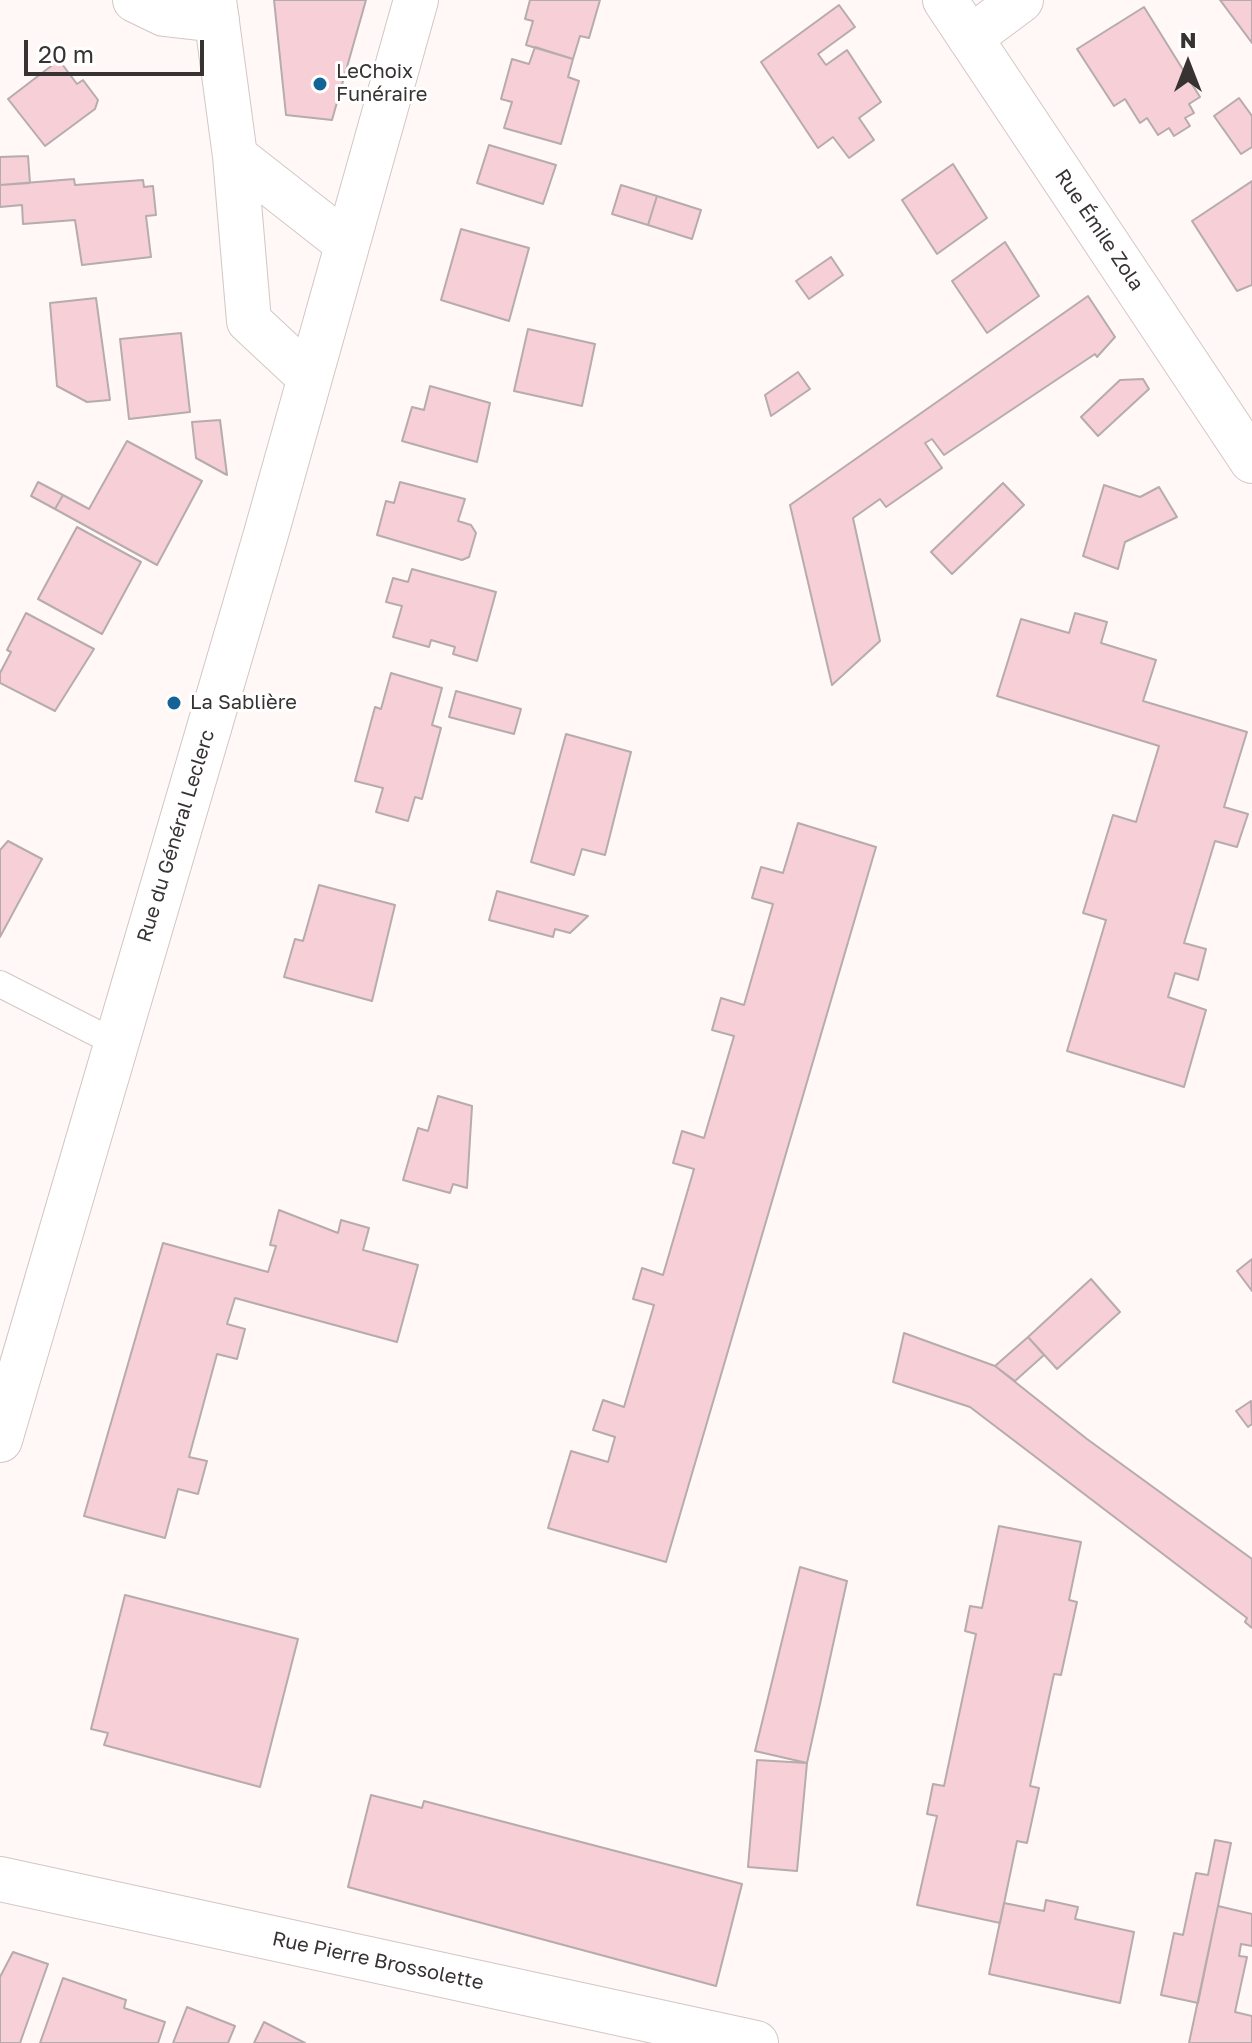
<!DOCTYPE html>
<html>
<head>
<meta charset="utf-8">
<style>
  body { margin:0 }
  #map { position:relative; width:1252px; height:2043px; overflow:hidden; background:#fff8f6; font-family:"Golos Text",sans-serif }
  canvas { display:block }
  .north { position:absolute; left:1148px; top:24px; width:80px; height:80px; -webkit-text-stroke:6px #fff; paint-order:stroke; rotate:0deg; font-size:22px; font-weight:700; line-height:32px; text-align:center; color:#373332 }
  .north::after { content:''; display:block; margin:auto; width:28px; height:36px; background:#373332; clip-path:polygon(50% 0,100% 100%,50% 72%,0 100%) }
  .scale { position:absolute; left:24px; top:40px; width:180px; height:36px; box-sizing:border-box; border:4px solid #373332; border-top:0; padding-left:10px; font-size:24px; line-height:28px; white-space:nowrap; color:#373332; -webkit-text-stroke:6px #fff; paint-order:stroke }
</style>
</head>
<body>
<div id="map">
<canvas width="1252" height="2043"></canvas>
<div class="north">N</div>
<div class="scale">20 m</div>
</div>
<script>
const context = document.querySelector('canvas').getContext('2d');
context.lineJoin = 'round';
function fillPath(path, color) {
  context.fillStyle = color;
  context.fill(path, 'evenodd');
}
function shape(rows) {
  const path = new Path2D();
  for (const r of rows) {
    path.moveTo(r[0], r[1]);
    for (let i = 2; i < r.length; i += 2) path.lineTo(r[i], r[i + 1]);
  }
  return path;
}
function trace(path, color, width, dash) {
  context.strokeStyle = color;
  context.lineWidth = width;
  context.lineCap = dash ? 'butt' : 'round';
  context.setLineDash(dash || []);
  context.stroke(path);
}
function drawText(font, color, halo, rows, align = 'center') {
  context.font = font + ' "Golos Text",sans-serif';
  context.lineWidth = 6;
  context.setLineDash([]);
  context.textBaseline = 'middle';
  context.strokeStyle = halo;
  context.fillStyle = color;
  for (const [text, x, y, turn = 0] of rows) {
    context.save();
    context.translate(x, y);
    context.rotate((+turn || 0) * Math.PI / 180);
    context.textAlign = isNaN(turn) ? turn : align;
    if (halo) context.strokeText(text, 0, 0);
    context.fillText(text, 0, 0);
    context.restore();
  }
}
const building = shape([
  [274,0,366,0,332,120,286,115,274,0],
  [530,0,600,0,589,38,580,36,573,59,526,45,533,21,525,19,530,0],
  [1220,0,1252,0,1252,43,1220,0],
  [839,5,855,27,818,54,826,65,847,50,881,102,859,118,874,140,849,158,833,137,818,148,761,62,839,5],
  [1144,7,1200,97,1189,104,1194,113,1185,118,1190,126,1174,136,1169,128,1158,135,1147,118,1140,123,1125,99,1114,106,1077,49,1144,7],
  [535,47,573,59,568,77,579,81,561,144,504,128,512,102,501,99,512,59,529,64,535,47],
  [59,60,77,84,83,80,98,100,95,109,45,146,8,99,59,60],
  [1239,98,1252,116,1252,147,1241,154,1214,116,1239,98],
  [489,145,556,165,543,204,477,183,489,145],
  [28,156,30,183,0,185,0,157,28,156],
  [953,164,987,218,937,254,902,200,953,164],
  [74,179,75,185,143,180,144,187,153,186,156,215,146,216,151,257,82,265,75,220,23,224,22,205,0,207,0,185,74,179],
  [1252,181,1252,285,1237,291,1192,221,1252,181],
  [621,185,657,196,648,225,612,214,621,185],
  [657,196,701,210,692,239,648,225,657,196],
  [461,229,529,248,509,321,441,300,461,229],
  [1005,242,1039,296,987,333,952,281,1005,242],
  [831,257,843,275,809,299,796,281,831,257],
  [1088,296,1115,337,1097,357,1095,354,944,455,932,439,925,443,942,468,886,507,880,499,853,518,880,641,832,685,790,505,1088,296],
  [96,298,110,400,87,402,57,386,50,303,96,298],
  [528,329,595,344,582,406,514,391,528,329],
  [181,333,190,412,129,419,120,339,181,333],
  [798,372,810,389,771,416,765,395,798,372],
  [1143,379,1149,389,1098,436,1081,417,1120,380,1143,379],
  [430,386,490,403,477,462,402,441,412,407,424,410,430,386],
  [220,420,227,475,196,458,192,422,220,420],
  [127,441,202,481,157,565,55,509,63,495,89,509,127,441],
  [38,482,63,495,55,509,31,496,38,482],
  [400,482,465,499,458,521,471,525,476,533,469,557,462,560,377,535,386,501,394,503,400,482],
  [1003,483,1024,505,952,574,931,552,1003,483],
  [1104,485,1140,497,1159,487,1177,517,1125,542,1118,569,1083,556,1104,485],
  [77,527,141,562,102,634,38,599,77,527],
  [412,569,496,592,477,661,453,654,455,647,431,640,429,647,393,637,402,606,386,602,393,578,408,582,412,569],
  [26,613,94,649,55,711,0,683,0,673,11,652,7,650,26,613],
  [1075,613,1107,622,1101,643,1156,660,1143,701,1247,732,1224,807,1248,814,1237,847,1215,841,1184,943,1206,949,1198,980,1175,973,1168,997,1206,1010,1184,1087,1067,1051,1106,920,1083,913,1113,815,1136,822,1159,746,997,696,1021,619,1069,633,1075,613],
  [391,673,442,688,432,725,441,728,422,799,415,797,408,821,376,812,383,788,355,781,375,707,381,709,391,673],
  [456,691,521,709,514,734,449,717,456,691],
  [566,734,631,752,605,855,582,849,574,875,531,862,566,734],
  [798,823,876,847,666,1562,548,1528,571,1451,608,1462,615,1437,593,1430,603,1400,624,1407,654,1305,633,1299,642,1268,663,1275,694,1169,673,1163,682,1131,704,1138,734,1036,712,1030,721,998,744,1005,773,904,752,898,761,867,783,873,798,823],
  [8,841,42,859,0,937,0,850,8,841],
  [319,885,395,905,372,1001,284,977,295,939,303,941,319,885],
  [497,891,588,916,570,933,555,929,553,937,489,920,497,891],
  [438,1096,472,1106,467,1188,453,1184,450,1193,403,1180,418,1128,428,1131,438,1096],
  [279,1210,338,1233,341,1220,369,1228,363,1250,418,1265,397,1342,235,1298,227,1324,245,1329,237,1359,217,1354,189,1457,207,1461,198,1494,178,1489,165,1538,84,1516,163,1243,268,1272,276,1246,270,1245,279,1210],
  [1252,1259,1252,1291,1237,1271,1252,1259],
  [1091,1279,1120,1312,1057,1369,1028,1337,1091,1279],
  [904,1333,995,1366,1087,1439,1252,1559,1252,1628,1245,1622,1247,1618,970,1407,893,1382,904,1333],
  [1028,1337,1044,1355,1015,1381,995,1366,1028,1337],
  [1251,1401,1252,1424,1248,1427,1236,1411,1251,1401],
  [999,1526,1081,1542,1069,1600,1077,1602,1061,1675,1054,1674,1030,1786,1039,1788,1027,1843,1017,1841,1000,1923,917,1905,937,1816,927,1814,933,1784,944,1786,976,1634,965,1631,970,1606,982,1608,999,1526],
  [800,1567,847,1581,807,1763,755,1751,800,1567],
  [125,1595,298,1639,260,1787,104,1745,108,1733,91,1729,125,1595],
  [757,1760,807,1763,797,1871,748,1867,757,1760],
  [371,1795,422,1808,424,1801,742,1884,716,1986,348,1887,371,1795],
  [1215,1840,1231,1843,1198,2003,1161,1995,1174,1933,1183,1935,1196,1873,1208,1875,1215,1840],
  [1046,1900,1078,1907,1075,1919,1134,1932,1120,2003,989,1974,1004,1903,1044,1911,1046,1900],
  [1218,1906,1252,1914,1252,1946,1241,1944,1239,1956,1247,1957,1235,2012,1252,2016,1252,2043,1189,2043,1218,1906],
  [13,1952,48,1964,20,2043,0,2043,0,1977,13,1952],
  [63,1978,126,2000,124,2008,165,2022,158,2043,40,2043,63,1978],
  [187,2007,235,2026,228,2043,173,2043,187,2007],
  [264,2022,305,2043,254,2043,264,2022]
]);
const service = shape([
  [0,984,114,1042]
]);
const minor = shape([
  [135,0,164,14,217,20],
  [214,0,235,156,249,321,309,377],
  [945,0,1252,461],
  [970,38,1021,0],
  [235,156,346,243],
  [0,1879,756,2043]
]);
const secondary = shape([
  [0,1440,266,534,416,0]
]);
const markers = [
  [320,84,8,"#136396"],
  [174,703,8,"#136396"]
];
const poiNames = [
  ["LeChoix",336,72],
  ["Funéraire",336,95],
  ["La Sablière",190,703]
];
const streetNames = [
  ["Rue Émile Zola",1099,230,56],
  ["Rue du Général Leclerc",176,836,-73],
  ["Rue Pierre Brossolette",378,1961,12]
];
fillPath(building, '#f7cfd6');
trace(building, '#b6abad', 2);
trace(service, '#d2c7c4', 28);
trace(minor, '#d2c7c4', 46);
trace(secondary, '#d2c7c4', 46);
trace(service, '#fff', 26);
trace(minor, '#fff', 44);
trace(secondary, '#fff', 44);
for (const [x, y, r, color] of markers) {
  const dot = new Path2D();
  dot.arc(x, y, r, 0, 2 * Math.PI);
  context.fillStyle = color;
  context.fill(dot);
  trace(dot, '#fff', 3);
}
drawText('20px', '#373332', '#fff', poiNames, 'left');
drawText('20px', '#373332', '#fff', streetNames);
</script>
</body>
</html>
